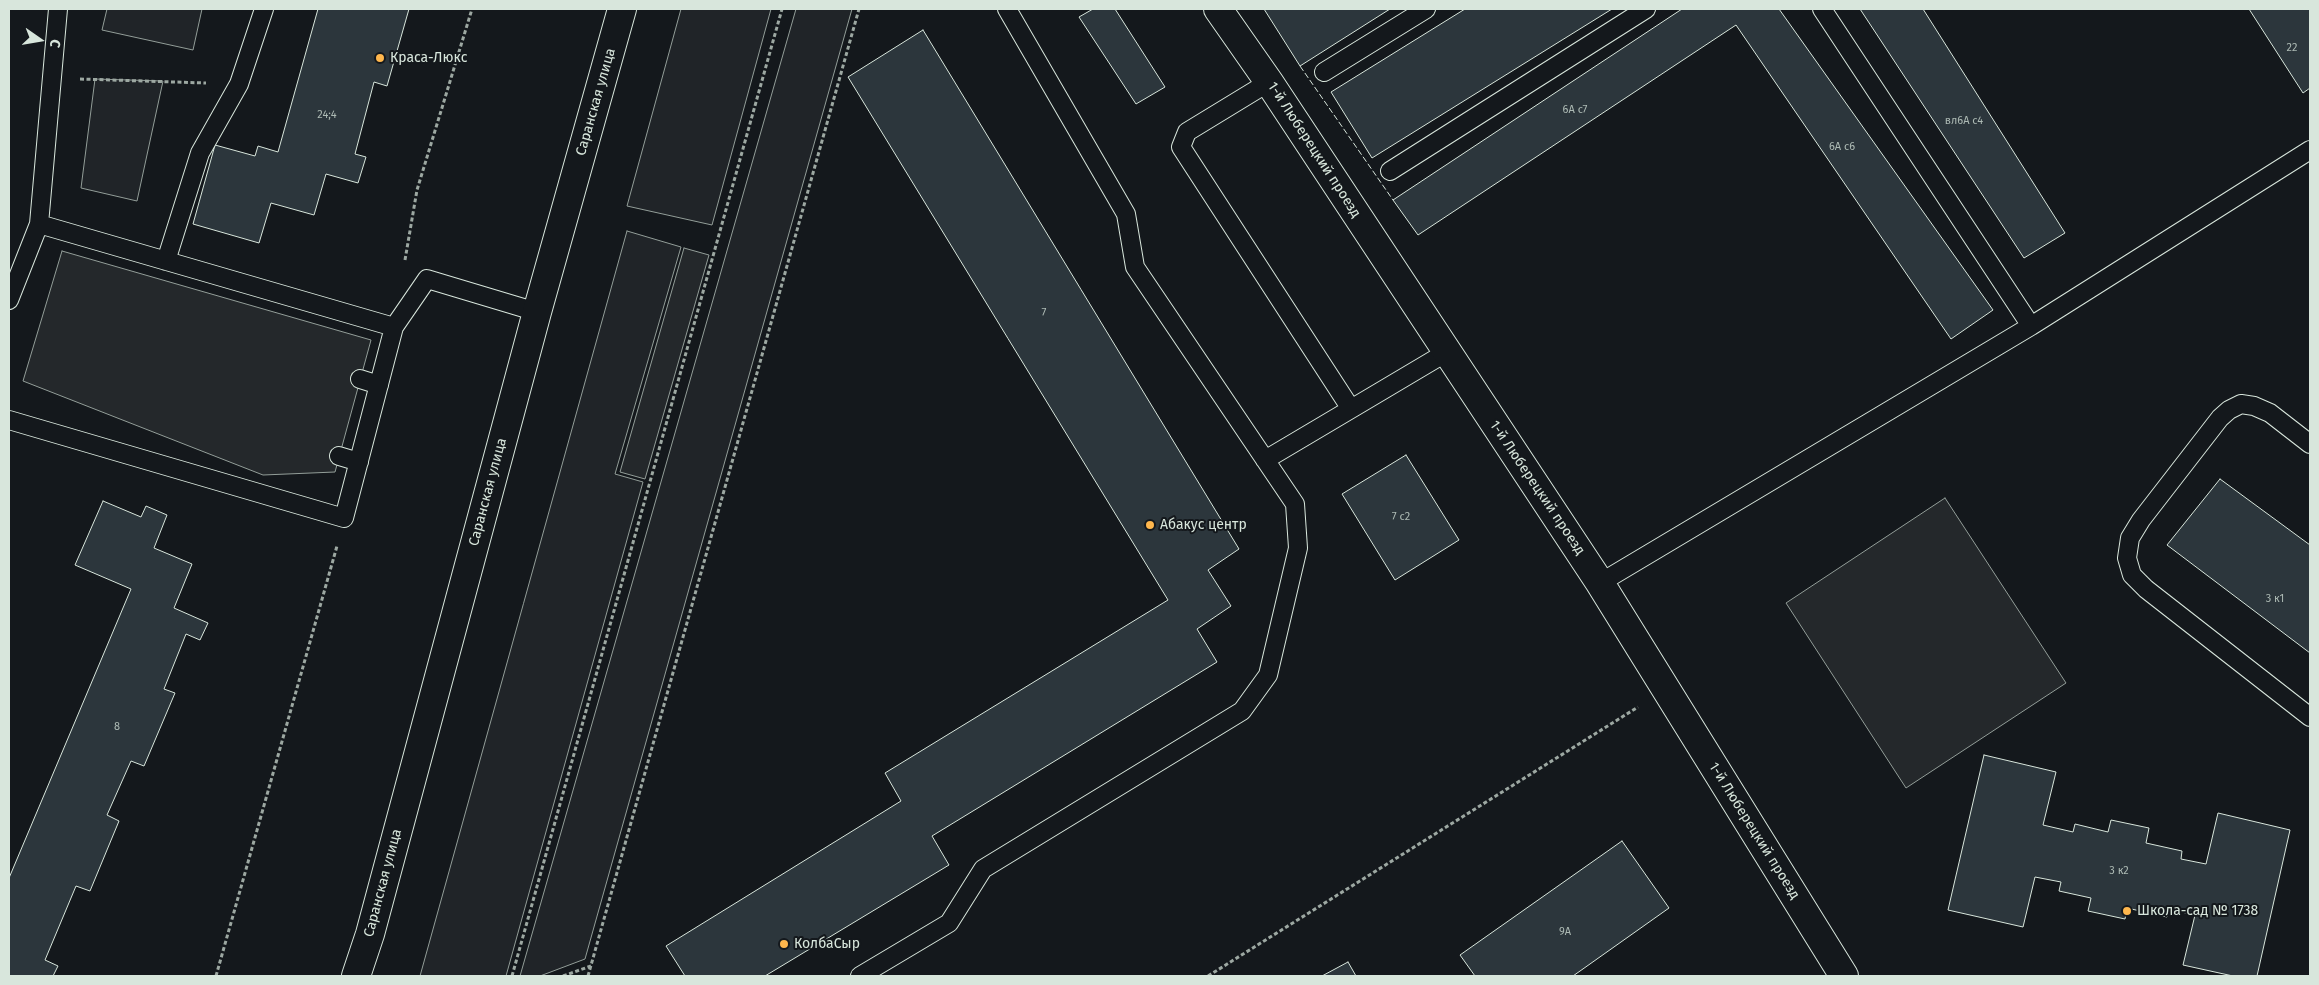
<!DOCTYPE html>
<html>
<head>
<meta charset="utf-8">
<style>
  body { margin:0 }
  #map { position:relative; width:2319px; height:985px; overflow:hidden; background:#14181c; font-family:"Fira Sans",sans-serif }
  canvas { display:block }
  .frame { position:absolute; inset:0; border:10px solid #d8e6dc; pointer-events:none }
  .north { position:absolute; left:15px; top:15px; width:50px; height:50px; -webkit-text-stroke:4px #14181c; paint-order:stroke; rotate:103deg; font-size:14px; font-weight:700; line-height:20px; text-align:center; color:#d8e6dc }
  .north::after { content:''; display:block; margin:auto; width:18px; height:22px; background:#d8e6dc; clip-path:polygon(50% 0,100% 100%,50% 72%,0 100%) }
</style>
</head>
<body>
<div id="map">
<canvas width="2319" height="985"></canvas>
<div class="frame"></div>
<div class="north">С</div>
</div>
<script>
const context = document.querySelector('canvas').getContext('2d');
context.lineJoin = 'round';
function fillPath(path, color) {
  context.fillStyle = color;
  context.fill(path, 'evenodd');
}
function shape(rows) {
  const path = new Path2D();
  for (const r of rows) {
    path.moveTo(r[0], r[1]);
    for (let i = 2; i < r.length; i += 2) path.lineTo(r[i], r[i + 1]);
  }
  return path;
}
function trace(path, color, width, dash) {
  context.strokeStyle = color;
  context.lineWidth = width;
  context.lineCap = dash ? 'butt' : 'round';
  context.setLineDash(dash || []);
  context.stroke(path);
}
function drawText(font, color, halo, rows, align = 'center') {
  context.font = font + ' "Fira Sans",sans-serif';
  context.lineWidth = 4;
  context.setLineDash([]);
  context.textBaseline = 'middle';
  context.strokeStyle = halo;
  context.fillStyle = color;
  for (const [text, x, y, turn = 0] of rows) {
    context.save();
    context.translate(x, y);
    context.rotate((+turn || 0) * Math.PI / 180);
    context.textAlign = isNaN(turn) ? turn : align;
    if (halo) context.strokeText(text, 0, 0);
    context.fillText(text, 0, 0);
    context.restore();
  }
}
const green = shape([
  [107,9,202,9,193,50,102,30,107,9],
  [681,9,771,9,712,225,627,206,681,9],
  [796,9,852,9,585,959,540,976,520,976,796,9],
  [95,79,163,81,137,201,81,188,95,79],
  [627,231,681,247,615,474,643,482,506,976,420,976,627,231]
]);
const parking = shape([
  [684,248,709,255,645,479,620,472,684,248],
  [62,251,371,340,335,472,263,475,23,381,62,251],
  [1945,498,2066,683,1906,788,1786,603,1945,498]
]);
const building = shape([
  [318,9,409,9,387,86,374,82,355,154,366,157,358,183,326,174,314,215,271,203,259,243,193,224,215,145,255,156,258,146,278,152,318,9],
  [1093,9,1115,9,1165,87,1136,104,1079,17,1093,9],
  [1264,9,1390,9,1300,66,1264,9],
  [1465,9,1612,9,1372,158,1331,92,1465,9],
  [1682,9,1779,9,1993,310,1951,339,1736,25,1418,235,1393,200,1682,9],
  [1860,9,1923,9,2065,233,2024,258,1860,9],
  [2249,9,2310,9,2310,88,2303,93,2249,9],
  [923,30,1239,549,1208,570,1231,606,1197,629,1217,662,932,836,949,865,765,976,685,976,666,946,901,801,885,773,1168,600,848,77,923,30],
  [1406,455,1459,540,1395,580,1342,494,1406,455],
  [2220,479,2310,545,2310,653,2167,545,2220,479],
  [103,501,141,517,146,506,167,515,154,548,192,564,174,608,208,623,200,640,186,634,164,689,175,693,144,766,131,761,107,815,119,821,90,891,76,886,45,960,58,966,53,976,9,976,9,878,131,589,75,565,103,501],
  [1984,755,2056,772,2043,825,2073,832,2075,824,2108,832,2111,820,2149,828,2146,843,2182,851,2181,859,2206,864,2218,813,2290,830,2257,976,2233,976,2183,965,2195,915,2168,909,2167,917,2127,908,2125,919,2088,911,2091,898,2059,891,2061,882,2035,877,2023,927,1948,910,1984,755],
  [1622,841,1669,908,1573,976,1475,976,1460,955,1622,841],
  [1348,962,1356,976,1322,976,1348,962]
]);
const path = shape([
  [80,79,206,83],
  [405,260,417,190,472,9],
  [216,976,337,546],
  [512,976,782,9],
  [563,976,591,966],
  [588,976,859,9],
  [1208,976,1638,707]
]);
const service = shape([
  [1822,9,2031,326],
  [1324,72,1426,9],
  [1269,82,1187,132,1181,147,1351,409,1447,352],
  [1390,171,1646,9],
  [39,224,394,327],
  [166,261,200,153,239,84,264,9],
  [9,300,39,224,58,9],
  [360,379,379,385],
  [9,420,344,518,394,327,427,279,537,312],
  [2310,444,2270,413,2254,406,2241,404,2229,410,2220,418,2141,520,2130,538,2127,558,2132,575,2146,589,2310,717],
  [339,456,359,462],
  [1265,460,1351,409],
  [1600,583,2031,326,2310,150],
  [860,976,949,923,983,869,1242,711,1268,675,1298,548,1295,504,1135,267,1126,214,1007,9]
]);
const minor = shape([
  [1218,9,1269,82,1600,583,1844,976]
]);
const secondary = shape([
  [356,976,370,934,537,312,622,9]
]);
const fence = shape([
  [1300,66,1393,200]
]);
const markers = [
  [380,58,5,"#ffb74d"],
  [1150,525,5,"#ffb74d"],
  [2127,911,5,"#ffb74d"],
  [784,944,5,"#ffb74d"]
];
const numberNames = [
  ["22",2292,48],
  ["6А с7",1575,110],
  ["24;4",327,115],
  ["вл6А с4",1964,121],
  ["6А с6",1842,147],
  ["7",1044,313],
  ["7 с2",1401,517],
  ["3 к1",2275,599],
  ["8",117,727],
  ["3 к2",2119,871],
  ["9А",1565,932]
];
const poiNames = [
  ["Краса-Люкс",390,58],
  ["Абакус центр",1160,525],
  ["Школа-сад № 1738",2137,911],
  ["КолбаСыр",794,944]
];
const streetNames = [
  ["Саранская улица",596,102,-74],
  ["1-й Люберецкий проезд",1314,150,57],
  ["1-й Люберецкий проезд",1537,488,56],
  ["Саранская улица",488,492,-75],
  ["1-й Люберецкий проезд",1754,831,58],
  ["Саранская улица",383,883,-75]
];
fillPath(green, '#202428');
trace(green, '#939e99', 1);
fillPath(parking, '#24282b');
trace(parking, '#939e99', 1);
fillPath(building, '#2c363c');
trace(building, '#d8e6dc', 1);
trace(service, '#d8e6dc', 20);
trace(minor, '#d8e6dc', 30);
trace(secondary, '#d8e6dc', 30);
trace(path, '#9da8a2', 3, [4, 2.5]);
trace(service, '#14181c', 18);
trace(minor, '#14181c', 28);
trace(secondary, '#14181c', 28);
trace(fence, '#d8e6dc', 1, [6, 2.5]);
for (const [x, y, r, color] of markers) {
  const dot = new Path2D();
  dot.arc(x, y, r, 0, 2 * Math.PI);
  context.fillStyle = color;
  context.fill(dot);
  trace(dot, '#14181c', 2);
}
drawText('11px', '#adbab4', null, numberNames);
drawText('14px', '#d8e6dc', '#14181c', poiNames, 'left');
drawText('14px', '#d8e6dc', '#14181c', streetNames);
</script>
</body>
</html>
